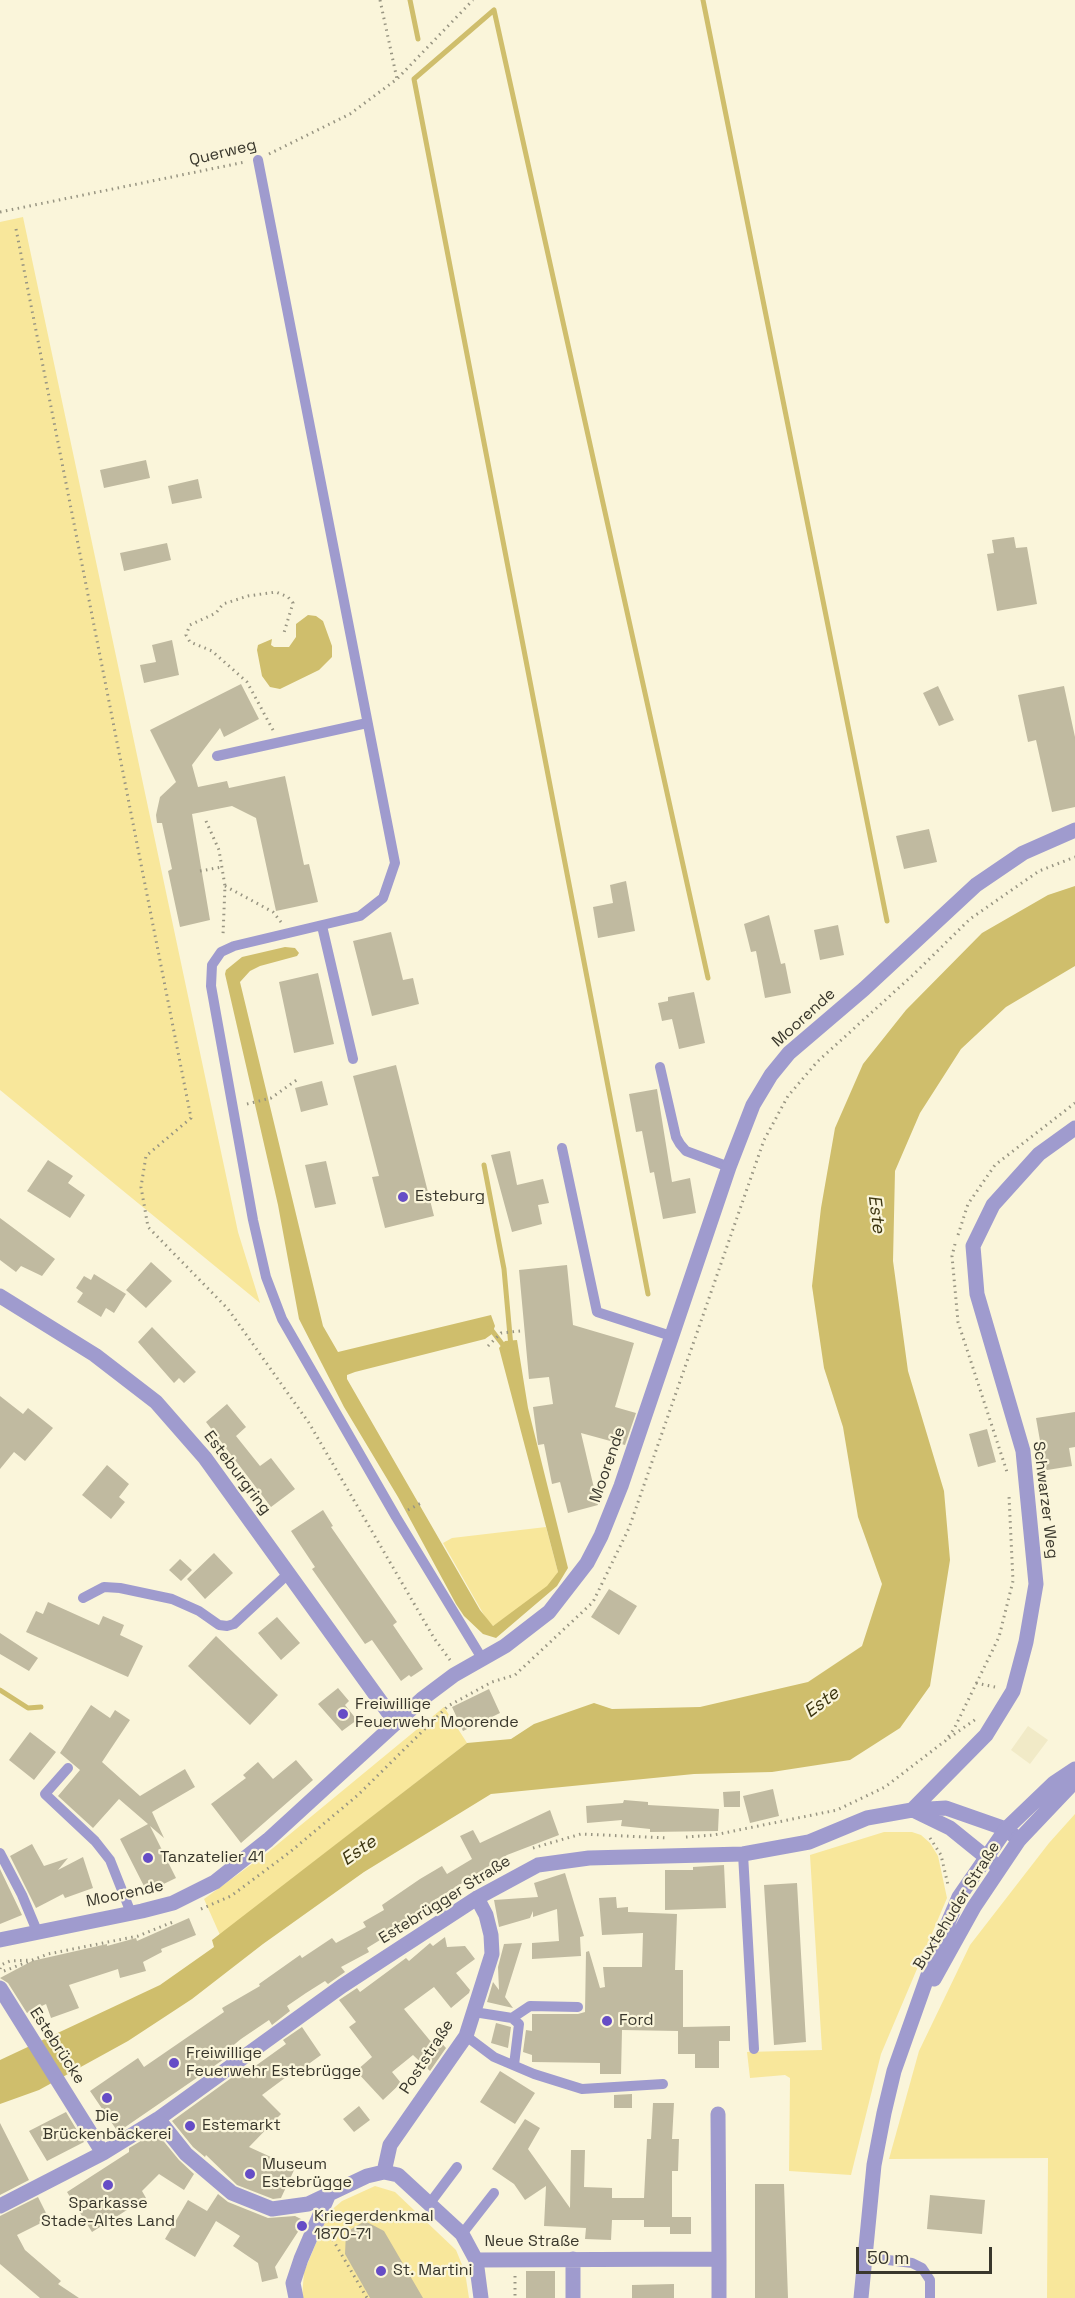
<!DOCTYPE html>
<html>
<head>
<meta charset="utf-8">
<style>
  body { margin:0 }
  #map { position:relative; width:1075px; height:2298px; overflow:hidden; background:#faf5da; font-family:"Space Grotesk",sans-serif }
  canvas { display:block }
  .scale { position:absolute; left:856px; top:2247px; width:136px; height:27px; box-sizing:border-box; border:3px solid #39372c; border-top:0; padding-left:8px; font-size:18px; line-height:21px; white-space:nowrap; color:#39372c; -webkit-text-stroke:4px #faf5da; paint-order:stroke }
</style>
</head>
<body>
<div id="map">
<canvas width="1075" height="2298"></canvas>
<div class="scale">50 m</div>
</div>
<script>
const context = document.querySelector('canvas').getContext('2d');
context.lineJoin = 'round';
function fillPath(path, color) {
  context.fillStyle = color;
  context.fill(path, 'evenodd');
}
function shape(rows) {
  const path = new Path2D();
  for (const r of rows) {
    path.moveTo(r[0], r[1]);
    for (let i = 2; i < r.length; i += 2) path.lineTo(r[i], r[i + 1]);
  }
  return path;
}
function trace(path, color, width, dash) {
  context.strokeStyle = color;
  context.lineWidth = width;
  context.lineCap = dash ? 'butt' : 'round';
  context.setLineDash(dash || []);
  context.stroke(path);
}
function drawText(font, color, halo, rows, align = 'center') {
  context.font = font + ' "Space Grotesk",sans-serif';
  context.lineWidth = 4.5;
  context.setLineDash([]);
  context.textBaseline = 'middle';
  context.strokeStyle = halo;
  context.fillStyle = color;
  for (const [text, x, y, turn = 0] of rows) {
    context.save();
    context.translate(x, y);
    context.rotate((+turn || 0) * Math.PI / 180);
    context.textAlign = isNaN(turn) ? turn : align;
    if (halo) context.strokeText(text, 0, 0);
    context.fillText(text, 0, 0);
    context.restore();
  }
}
const built = shape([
  [1028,1726,1048,1740,1030,1764,1011,1750]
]);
const green = shape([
  [23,217,238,1232,260,1303,0,1090,0,222],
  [546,1527,558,1572,552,1585,493,1626,488,1622,443,1543,452,1538],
  [444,1707,467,1743,220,1935,204,1899,267,1853],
  [1075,1814,1075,2298,1047,2298,1048,2158,889,2159,919,2051,970,1945,1049,1843],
  [884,1832,912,1832,921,1835,930,1843,938,1856,947,1898,881,2054,851,2175,789,2171,790,2078,785,2075,750,2078,747,2052,822,2050,810,1855],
  [375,2186,395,2192,456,2250,465,2272,469,2298,302,2298,304,2272,329,2212,342,2201]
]);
const water = shape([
  [308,615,316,616,323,621,332,646,332,657,319,670,280,689,270,687,262,676,257,650,258,645,272,639,271,645,274,647,289,647,296,637,296,624],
  [1075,886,1075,966,1006,1007,961,1049,920,1113,895,1171,893,1261,908,1371,944,1491,950,1560,930,1686,900,1728,850,1760,772,1772,694,1774,491,1794,364,1872,263,1944,192,1999,128,2041,39,2090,0,2104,0,2060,160,1985,214,1947,212,1940,467,1743,511,1739,534,1724,594,1703,612,1709,700,1707,808,1682,862,1646,882,1584,858,1517,843,1427,824,1368,812,1286,821,1208,835,1128,863,1064,906,1010,982,933,1048,895],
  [285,947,295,948,299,953,297,956,260,966,250,971,240,982,323,1326,338,1352,491,1315,495,1326,492,1334,485,1339,355,1372,347,1375,347,1379,480,1610,493,1626,547,1586,558,1572,499,1348,505,1341,517,1340,528,1408,568,1568,557,1586,496,1638,483,1634,464,1616,456,1604,398,1497,344,1407,299,1319,278,1205,225,974,226,970,242,957]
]);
const stream = shape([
  [410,0,418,39],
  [703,0,887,921],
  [484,1165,504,1269,511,1347],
  [648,1294,414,79,494,10,708,978],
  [490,1328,506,1349],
  [0,1690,28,1708,41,1707]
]);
const building = shape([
  [146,460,150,478,104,488,100,470],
  [198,479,202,498,172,504,168,486],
  [1014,537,1016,548,1027,547,1037,604,997,611,987,554,994,553,992,540],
  [167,543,171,560,124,571,120,553],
  [172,640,179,675,144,683,140,665,156,662,152,645],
  [241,684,259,719,224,737,220,728,192,765,198,787,227,781,229,788,285,776,304,865,309,864,318,902,276,911,256,818,232,806,192,814,210,920,180,927,168,871,172,869,162,823,157,823,156,815,160,797,176,782,150,730],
  [938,686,954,720,939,726,923,693],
  [1064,686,1075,737,1075,807,1052,812,1036,740,1028,742,1018,695],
  [929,829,937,862,904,869,896,836],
  [626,881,635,931,598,938,593,907,613,903,610,885],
  [769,915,781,964,785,963,791,993,765,998,756,951,751,952,744,924],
  [838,925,844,955,820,960,814,930],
  [391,932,403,980,413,978,419,1004,372,1016,353,941],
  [318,973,334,1044,294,1053,279,982],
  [694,992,705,1043,679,1049,672,1019,662,1021,658,1003,668,1001,668,997],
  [396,1065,434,1216,385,1228,372,1177,379,1176,353,1076],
  [322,1081,328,1105,301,1112,295,1088],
  [657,1089,672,1182,690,1178,696,1213,663,1219,654,1172,650,1173,642,1131,636,1132,629,1094],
  [510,1151,517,1185,543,1179,549,1203,538,1205,542,1224,512,1232,491,1155],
  [48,1160,73,1176,68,1183,85,1195,70,1218,27,1191],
  [326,1161,336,1204,315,1208,305,1165],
  [0,1218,55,1259,42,1276,21,1266,16,1272,0,1260],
  [151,1262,172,1281,146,1308,126,1290],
  [567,1265,573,1325,634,1343,615,1407,636,1413,625,1445,581,1433,598,1505,568,1513,560,1482,552,1484,544,1444,538,1445,533,1407,553,1404,549,1377,529,1379,519,1270],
  [94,1274,126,1294,114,1313,106,1308,101,1317,77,1302,83,1293,76,1288,84,1276,91,1280],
  [152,1327,196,1372,184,1383,179,1378,174,1383,138,1342],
  [0,1396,23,1414,28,1408,53,1428,25,1461,14,1452,0,1469],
  [227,1404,246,1427,236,1436,260,1466,271,1458,295,1489,271,1507,206,1422],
  [1075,1412,1075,1447,1069,1448,1072,1466,1041,1471,1038,1452,1042,1452,1036,1418],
  [987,1429,996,1462,978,1467,969,1434],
  [107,1465,129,1484,119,1497,125,1502,111,1519,82,1495],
  [323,1510,333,1526,331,1527,397,1622,393,1625,423,1669,411,1677,409,1675,401,1681,372,1640,365,1644,312,1569,315,1567,291,1531],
  [214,1553,233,1573,205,1599,187,1579],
  [180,1559,192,1570,181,1581,169,1570],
  [609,1589,637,1606,619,1635,591,1617],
  [48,1602,99,1625,103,1616,124,1625,120,1635,143,1646,128,1677,26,1632,36,1611,43,1614],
  [277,1617,300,1643,281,1660,258,1633],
  [0,1633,38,1658,29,1671,0,1654],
  [216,1636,278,1695,250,1725,188,1666],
  [338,1688,349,1701,345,1705,357,1720,342,1731,318,1704],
  [489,1689,500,1713,463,1731,452,1707],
  [91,1705,110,1718,115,1710,130,1720,102,1762,140,1796,185,1769,195,1787,152,1812,164,1838,150,1826,176,1878,147,1892,120,1839,148,1824,119,1799,93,1828,58,1796,80,1770,60,1753],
  [30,1732,56,1752,34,1780,9,1760],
  [296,1760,313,1780,241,1843,211,1804,246,1778,243,1775,258,1762,273,1779],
  [773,1789,779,1816,750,1823,743,1796],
  [740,1791,740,1807,724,1807,723,1792],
  [624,1800,648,1802,648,1805,719,1809,718,1831,650,1832,650,1829,621,1826,622,1820,587,1823,586,1806,623,1803],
  [550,1810,559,1835,507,1855,430,1903,442,1902,367,1948,369,1952,341,1967,345,1972,328,1984,325,1981,306,1993,287,2006,290,2011,272,2025,269,2020,241,2039,230,2048,233,2053,118,2132,90,2091,138,2058,144,2067,224,2012,222,2008,260,1986,259,1984,300,1955,302,1958,332,1938,336,1943,366,1927,363,1922,384,1910,382,1905,420,1879,442,1866,447,1874,472,1859,460,1836,473,1830,480,1843],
  [32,1844,44,1866,68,1858,58,1870,83,1857,93,1888,65,1898,63,1894,36,1908,10,1856],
  [724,1865,726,1908,665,1910,665,1870,693,1870,693,1867],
  [0,1869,22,1915,0,1924],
  [565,1873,584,1936,580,1937,581,1956,532,1959,532,1943,559,1941,557,1909,533,1917,533,1911,530,1918,499,1927,494,1900,538,1897,534,1883],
  [797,1883,806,2042,774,2045,764,1885],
  [616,1897,617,1908,628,1907,628,1912,677,1914,675,1970,683,1970,683,2027,730,2026,730,2041,719,2041,719,2068,695,2068,695,2054,678,2054,678,2031,622,2030,621,2074,600,2074,600,2063,532,2062,532,2055,523,2052,526,2030,532,2031,532,2014,578,2014,585,2012,586,1952,589,1951,600,1988,605,1987,603,1967,642,1967,643,1933,602,1935,599,1898],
  [189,1918,196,1935,161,1949,162,1952,143,1962,146,1971,120,1978,118,1969,69,1985,79,2008,51,2018,46,2004,27,2013,8,1983,0,1978,32,1961,107,1944,107,1946,136,1938,137,1941],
  [445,1937,447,1947,465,1946,475,1959,456,1973,470,1990,469,1993,451,2008,434,1987,404,2009,432,2043,437,2038,446,2048,430,2071,413,2055,392,2072,401,2083,383,2100,356,2071,372,2057,349,2027,356,2022,339,2000,357,1988,360,1992,406,1958,409,1961,430,1943,433,1946],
  [522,1943,505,1997,513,2008,487,2002,493,1982,499,1990,498,1967,504,1944],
  [496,2023,511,2027,508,2048,491,2043],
  [302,2027,321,2055,303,2068,301,2066,262,2095,281,2114,249,2147,295,2168,281,2198,273,2199,237,2185,206,2155,205,2157,193,2147,172,2121,245,2068,247,2072,286,2044,283,2040],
  [500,2071,535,2093,515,2124,480,2102],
  [632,2094,632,2108,614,2108,614,2095],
  [653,2103,674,2103,672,2139,679,2139,678,2171,672,2171,672,2217,691,2217,691,2234,670,2234,670,2227,644,2227,644,2220,612,2220,611,2240,585,2239,586,2228,544,2226,546,2186,525,2200,514,2184,492,2169,525,2119,540,2128,528,2149,570,2208,571,2150,585,2150,584,2187,612,2188,612,2198,644,2198,647,2139,651,2139],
  [359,2106,370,2120,354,2132,343,2119],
  [66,2112,84,2142,47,2161,29,2131],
  [0,2123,29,2180,0,2195],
  [156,2132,179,2160,194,2174,184,2190,159,2174,142,2191,146,2198,92,2232,67,2192,129,2152,129,2148],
  [755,2184,784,2184,788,2298,755,2298],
  [218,2194,228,2202,268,2218,295,2216,305,2221,275,2267,278,2278,262,2282,258,2263,233,2246,240,2236,216,2221,195,2257,165,2239,188,2200,207,2211],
  [930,2195,985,2200,982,2234,927,2229],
  [38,2197,49,2219,17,2235,25,2250,61,2281,58,2284,79,2298,40,2298,0,2264,0,2216],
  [365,2221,384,2231,423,2298,370,2298,345,2254,346,2232],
  [526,2271,555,2271,555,2298,526,2298],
  [674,2284,674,2298,632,2298,632,2285]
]);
const path = shape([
  [380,0,397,79],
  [269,154,350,114,397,79,473,0],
  [0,212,245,162],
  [16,229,191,1118,146,1156,141,1187,148,1227,228,1309,309,1423,434,1638,450,1660],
  [273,730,247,682,212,651,190,642,186,635,190,625,216,613,223,604,248,596,276,592,288,597,293,603,283,636],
  [206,821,219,850,225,886,223,935],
  [200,871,222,867],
  [225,886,273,912,281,922],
  [247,1104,271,1098,298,1079],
  [958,1235,968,1204,995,1165,1075,1103],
  [955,1244,952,1256,958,1322,1007,1472],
  [488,1346,501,1333,520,1331],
  [408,1510,423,1502],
  [976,1683,995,1687],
  [949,1738,976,1719],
  [686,1837,714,1835,837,1810,885,1787,945,1741,954,1729,999,1637,1013,1581,1009,1496],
  [930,1838,941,1855,948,1885],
  [533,1848,581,1834,668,1838],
  [201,1909,231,1896,290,1852,358,1795,448,1706,492,1682,515,1675,593,1602,629,1528,764,1140,788,1096,817,1062,914,974,970,919,1039,871,1075,857],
  [0,1969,1,1965,10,1961,31,1960],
  [4,1971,48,1954,138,1936,173,1922],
  [327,2237,333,2240,367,2298],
  [515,2276,515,2298]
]);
const service = shape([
  [258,160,395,863,383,898,360,916,234,946,221,952,212,965,211,986,253,1220,266,1277,282,1319,396,1517,483,1660],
  [217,756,367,723],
  [322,926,353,1059],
  [660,1067,676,1137,680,1144,686,1151,729,1167],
  [562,1148,597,1312,671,1336],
  [83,1598,104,1587,120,1588,172,1599,199,1611,219,1625,227,1626,234,1624,289,1573],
  [68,1768,45,1794,95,1841,110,1860,131,1913],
  [0,1853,22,1895,37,1931],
  [743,1854,754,2049],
  [474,2012,512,2018,519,2024,514,2065],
  [512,2018,530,2006,578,2007],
  [466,2036,494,2057,534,2074,582,2089,663,2084],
  [430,2203,457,2167],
  [462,2234,494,2193],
  [864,2257,912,2263,922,2268,930,2280,930,2298]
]);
const minor = shape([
  [0,1296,95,1355,156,1402,205,1458,396,1723],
  [912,1810,986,1735,1013,1691,1026,1642,1036,1584,1023,1451,977,1294,973,1246,993,1205,1039,1154,1075,1128],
  [915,1811,950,1828,997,1866],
  [0,1988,103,2153],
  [718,2114,719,2259],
  [158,2119,186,2154,232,2193,272,2209,308,2204,367,2176,384,2172,398,2175,462,2234,476,2260,481,2298],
  [384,2172,390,2145,466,2036,492,1954,491,1935,486,1915,477,1898],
  [0,2206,103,2153,158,2119,342,1986,477,1898,538,1865,589,1858,743,1854,809,1842,867,1818,912,1810,946,1808,1006,1829,1019,1840],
  [573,2259,573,2298],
  [476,2260,719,2259,719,2298],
  [296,2298,293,2283,301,2259,328,2196]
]);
const tertiary = shape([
  [0,1940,142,1911,173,1903,215,1882,268,1840,422,1699,454,1675,505,1646,549,1612,587,1563,601,1536,621,1486,729,1167,753,1105,771,1075,789,1053,864,989,976,885,1023,853,1075,830],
  [934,1979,974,1907,1019,1840,1075,1781],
  [861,2298,874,2165,884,2113,894,2071,939,1944,959,1897,1006,1829,1054,1783,1075,1769]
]);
const markers = [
  [403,1197,6,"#664dc6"],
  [343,1714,6,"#664dc6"],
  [148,1858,6,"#664dc6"],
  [607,2021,6,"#664dc6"],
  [174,2063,6,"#664dc6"],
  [107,2098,6,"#664dc6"],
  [190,2126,6,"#664dc6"],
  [250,2174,6,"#664dc6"],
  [108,2185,6,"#664dc6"],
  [302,2226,6,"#664dc6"],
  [381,2271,6,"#664dc6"]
];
const streetNames = [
  ["Querweg",223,153,-14],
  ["Moorende",804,1018,-42],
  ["Moorende",608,1465,-71],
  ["Esteburgring",237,1473,53],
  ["Schwarzer Weg",1045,1500,83],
  ["Moorende",125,1894,-12],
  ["Estebrügger Straße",445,1900,-32],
  ["Buxtehuder Straße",957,1906,-58],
  ["Estebrücke",57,2046,57],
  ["Poststraße",427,2057,-57],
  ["Neue Straße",532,2242]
];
const poiNames = [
  ["Esteburg",415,1197],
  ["Freiwillige",355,1705],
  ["Feuerwehr Moorende",355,1723],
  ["Tanzatelier 41",160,1858],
  ["Ford",619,2021],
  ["Freiwillige",186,2054],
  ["Feuerwehr Estebrügge",186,2072],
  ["Die",107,2117,"center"],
  ["Brückenbäckerei",107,2135,"center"],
  ["Estemarkt",202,2126],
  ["Museum",262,2165],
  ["Estebrügge",262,2183],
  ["Sparkasse",108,2204,"center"],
  ["Stade-Altes Land",108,2222,"center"],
  ["Kriegerdenkmal",314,2217],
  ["1870-71",314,2235],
  ["St. Martini",393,2271]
];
const waterNames = [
  ["Este",876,1214,83],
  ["Este",822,1703,-37],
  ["Este",359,1851,-35]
];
fillPath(built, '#f1eac7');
fillPath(green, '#f8e79b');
fillPath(water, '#cfbe6c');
trace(stream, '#cfbe6c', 5);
fillPath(building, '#c0baa0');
trace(path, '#989582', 3, [1.5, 4.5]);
trace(service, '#9f9bce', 10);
trace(minor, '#9f9bce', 15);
trace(tertiary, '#9f9bce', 15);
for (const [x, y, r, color] of markers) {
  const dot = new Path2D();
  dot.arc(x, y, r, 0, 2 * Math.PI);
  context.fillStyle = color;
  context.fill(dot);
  trace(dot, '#faf5da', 2);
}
drawText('16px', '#39372c', '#faf5da', streetNames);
drawText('16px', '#39372c', '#faf5da', poiNames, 'left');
drawText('italic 18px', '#3c3510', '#faf5da', waterNames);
</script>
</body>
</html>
